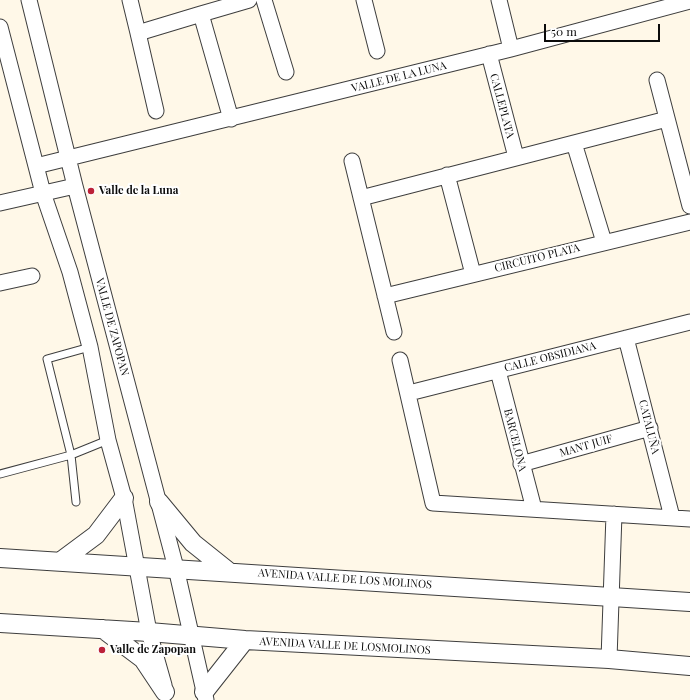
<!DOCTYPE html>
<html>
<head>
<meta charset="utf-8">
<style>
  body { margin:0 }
  #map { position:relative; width:690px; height:700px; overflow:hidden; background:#fff8e8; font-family:"Playfair Display",serif }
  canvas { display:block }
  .scale { position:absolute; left:544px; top:24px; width:116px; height:18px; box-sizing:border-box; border:2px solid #0b0b0b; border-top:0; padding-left:5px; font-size:12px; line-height:14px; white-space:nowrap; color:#0b0b0b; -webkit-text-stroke:3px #fff; paint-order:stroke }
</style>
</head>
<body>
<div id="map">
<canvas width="690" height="700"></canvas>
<div class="scale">50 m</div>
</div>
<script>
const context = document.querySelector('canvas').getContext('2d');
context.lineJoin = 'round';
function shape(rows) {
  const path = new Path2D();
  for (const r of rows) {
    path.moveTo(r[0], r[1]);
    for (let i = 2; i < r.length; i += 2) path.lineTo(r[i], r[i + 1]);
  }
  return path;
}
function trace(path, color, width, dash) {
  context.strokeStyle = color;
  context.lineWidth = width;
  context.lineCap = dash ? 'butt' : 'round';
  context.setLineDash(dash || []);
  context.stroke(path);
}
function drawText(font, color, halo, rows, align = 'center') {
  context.font = font + ' "Playfair Display",serif';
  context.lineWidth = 4;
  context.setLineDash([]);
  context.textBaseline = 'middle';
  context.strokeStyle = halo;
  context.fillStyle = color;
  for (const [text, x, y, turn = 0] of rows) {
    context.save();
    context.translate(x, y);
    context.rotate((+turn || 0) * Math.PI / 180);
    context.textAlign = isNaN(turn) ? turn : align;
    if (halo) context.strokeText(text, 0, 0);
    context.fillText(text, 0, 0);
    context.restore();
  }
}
const service = shape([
  [90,347,47,359,71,455,108,440],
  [0,474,71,455,76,502]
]);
const minor = shape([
  [29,0,75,186,176,568,206,700],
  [130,0,138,33,201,14],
  [264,0,286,72],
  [364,0,377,51],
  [499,0,511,49],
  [0,27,43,193,70,272,90,347,108,440,124,498,149,632,164,685],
  [138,33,156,111],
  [489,54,516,157],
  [657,80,690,206],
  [231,119,201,14,249,0],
  [574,143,604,242],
  [352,161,394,332],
  [36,166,511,49,690,1],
  [447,175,473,274],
  [361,198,667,119],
  [0,203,75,186],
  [0,283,32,276],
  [385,296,690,222],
  [626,338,672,517],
  [400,360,433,503,690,519],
  [498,371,534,509],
  [409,393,690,322],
  [521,464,650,428],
  [609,659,614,514]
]);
const tertiary = shape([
  [159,502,193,543,228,571],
  [0,558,690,602],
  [61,561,96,535,124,498],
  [0,623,149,632,245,640,609,659,690,666],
  [103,629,143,659,165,692],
  [204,692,245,640]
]);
const markers = [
  [91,191,4,"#bc2138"],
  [102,650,4,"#bc2138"]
];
const streetNames = [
  ["VALLE DE LA LUNA",399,77,-14],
  ["CALLEPLATA",502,106,75],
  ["CIRCUITO PLATA",537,258,-14],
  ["VALLE DE ZAPOPAN",112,327,75],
  ["CALLE OBSIDIANA",550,357,-14],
  ["CATALUÑA",649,427,76],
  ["BARCELONA",515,440,76],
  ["MANT JUIF",586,446,-16],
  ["AVENIDA VALLE DE LOS MOLINOS",345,579,4],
  ["AVENIDA VALLE DE LOSMOLINOS",345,646,3]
];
const poiNames = [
  ["Valle de la Luna",99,191],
  ["Valle de Zapopan",110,650]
];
trace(service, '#3e3e3e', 9);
trace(minor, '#3e3e3e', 17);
trace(tertiary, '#3e3e3e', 20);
trace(service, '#fff', 7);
trace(minor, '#fff', 15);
trace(tertiary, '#fff', 18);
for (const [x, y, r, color] of markers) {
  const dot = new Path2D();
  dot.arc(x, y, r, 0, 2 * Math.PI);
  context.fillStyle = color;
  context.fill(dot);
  trace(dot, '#fff', 1.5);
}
drawText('11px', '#0b0b0b', '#fff', streetNames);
drawText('bold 11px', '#0b0b0b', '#fff', poiNames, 'left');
</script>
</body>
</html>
